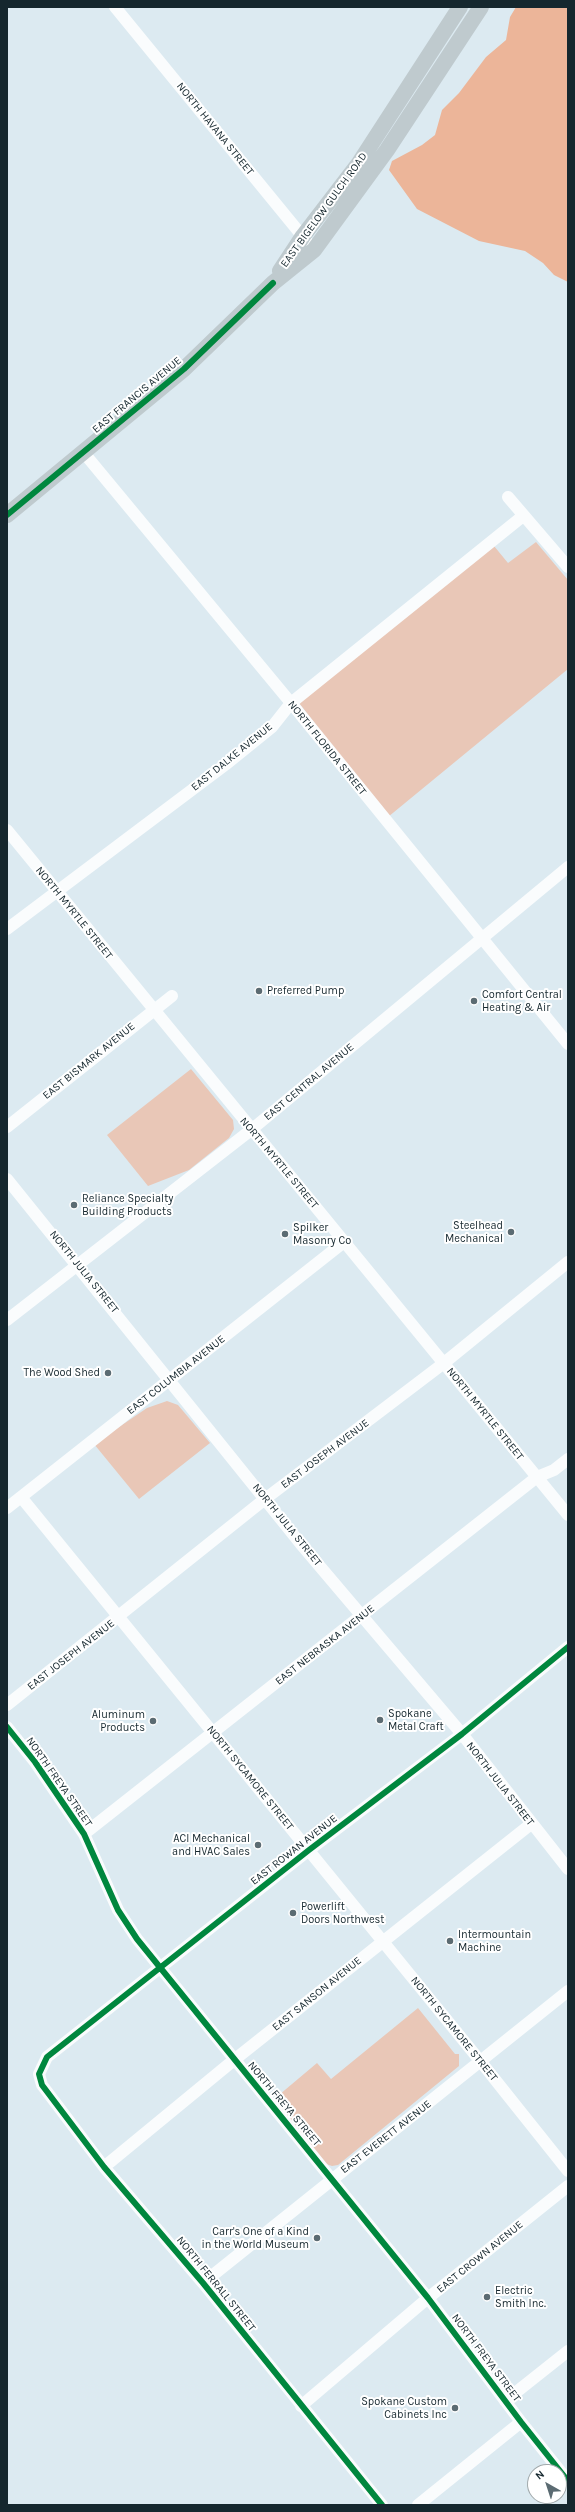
<!DOCTYPE html>
<html>
<head>
<meta charset="utf-8">
<style>
  body { margin:0 }
  #map { position:relative; width:575px; height:2512px; overflow:hidden; background:#dceaf1; font-family:Karla,sans-serif }
  canvas { display:block }
  .frame { position:absolute; inset:0; border:8px solid #15272e; pointer-events:none }
  .north { position:absolute; left:527px; top:2464px; width:40px; height:40px; box-sizing:border-box; background:#fff; border:1px solid #a1a9ab; border-radius:50%; rotate:321deg; font-size:11px; font-weight:700; line-height:16px; text-align:center; color:#15272e }
  .north::after { content:''; display:block; margin:auto; width:14px; height:18px; background:#5b6b72; clip-path:polygon(50% 0,100% 100%,50% 72%,0 100%) }
</style>
</head>
<body>
<div id="map">
<canvas width="575" height="2512"></canvas>
<div class="frame"></div>
<div class="north">N</div>
</div>
<script>
const context = document.querySelector('canvas').getContext('2d');
context.lineJoin = 'round';
function fillPath(path, color) {
  context.fillStyle = color;
  context.fill(path, 'evenodd');
}
function shape(rows) {
  const path = new Path2D();
  for (const r of rows) {
    path.moveTo(r[0], r[1]);
    for (let i = 2; i < r.length; i += 2) path.lineTo(r[i], r[i + 1]);
  }
  return path;
}
function trace(path, color, width, dash) {
  context.strokeStyle = color;
  context.lineWidth = width;
  context.lineCap = dash ? 'butt' : 'round';
  context.setLineDash(dash || []);
  context.stroke(path);
}
function drawText(font, color, halo, rows, align = 'center') {
  context.font = font + ' Karla,sans-serif';
  context.lineWidth = 4;
  context.setLineDash([]);
  context.textBaseline = 'middle';
  context.strokeStyle = halo;
  context.fillStyle = color;
  for (const [text, x, y, turn = 0] of rows) {
    context.save();
    context.translate(x, y);
    context.rotate((+turn || 0) * Math.PI / 180);
    context.textAlign = isNaN(turn) ? turn : align;
    if (halo) context.strokeText(text, 0, 0);
    context.fillText(text, 0, 0);
    context.restore();
  }
}
const green = shape([
  [536,542,568,580,568,669,388,817,299,703,494,546,508,563],
  [191,1069,233,1120,234,1129,229,1138,189,1170,148,1186,107,1135],
  [167,1401,178,1405,210,1443,139,1499,94,1444,147,1408],
  [418,2008,455,2054,459,2054,459,2066,338,2165,332,2166,326,2164,273,2100,317,2063,331,2079]
]);
const forest = shape([
  [516,7,568,7,568,282,554,275,543,263,525,251,479,241,417,209,389,170,392,161,422,145,435,135,442,110,459,93,486,57,506,40,510,17]
]);
const minor = shape([
  [115,7,308,243],
  [84,453,291,703,568,1044],
  [508,497,568,567],
  [7,830,568,1515],
  [7,929,225,765,272,727,291,703,523,516],
  [7,1127,172,996],
  [7,1179,300,1543,462,1734,568,1869],
  [7,1320,251,1130,568,867],
  [21,1497,481,2062,568,2171],
  [7,1508,344,1242],
  [7,1705,265,1499,444,1363,568,1262],
  [7,1727,35,1762,84,1834,118,1910,137,1939,428,2298,521,2422,568,2481],
  [84,1834,537,1477,554,1470,568,1459],
  [104,2167,234,2060,531,1824],
  [203,2283,568,1991],
  [505,2401,568,2351],
  [301,2406,428,2298,568,2186],
  [382,2505,203,2283,104,2167,42,2085,39,2074,47,2057,309,1850,462,1734,568,1647],
  [418,2505,521,2422]
]);
const major = shape([
  [280,271,303,236,359,163,460,7],
  [7,515,184,369,273,283,314,250,387,150,481,7]
]);
const cycleway = shape([
  [7,515,184,369,273,283],
  [7,1727,35,1762,84,1834,118,1910,137,1939,428,2298,521,2422,568,2481],
  [382,2505,203,2283,104,2167,42,2085,39,2074,47,2057,309,1850,462,1734,568,1647]
]);
const markers = [
  [259,991,4,"#5b6b72"],
  [474,1001,4,"#5b6b72"],
  [74,1205,4,"#5b6b72"],
  [511,1232,4,"#5b6b72"],
  [285,1234,4,"#5b6b72"],
  [108,1373,4,"#5b6b72"],
  [380,1720,4,"#5b6b72"],
  [153,1721,4,"#5b6b72"],
  [258,1845,4,"#5b6b72"],
  [293,1913,4,"#5b6b72"],
  [450,1941,4,"#5b6b72"],
  [317,2238,4,"#5b6b72"],
  [487,2297,4,"#5b6b72"],
  [455,2408,4,"#5b6b72"]
];
const streetNames = [
  ["NORTH HAVANA STREET",215,129,51],
  ["EAST BIGELOW GULCH ROAD",324,210,-54],
  ["EAST FRANCIS AVENUE",137,395,-40],
  ["NORTH FLORIDA STREET",327,748,51],
  ["EAST DALKE AVENUE",232,757,-39],
  ["NORTH MYRTLE STREET",74,913,51],
  ["EAST BISMARK AVENUE",89,1061,-39],
  ["EAST CENTRAL AVENUE",309,1082,-40],
  ["NORTH MYRTLE STREET",279,1163,50],
  ["NORTH JULIA STREET",84,1272,51],
  ["EAST COLUMBIA AVENUE",176,1375,-38],
  ["NORTH MYRTLE STREET",485,1414,51],
  ["EAST JOSEPH AVENUE",325,1454,-37],
  ["NORTH JULIA STREET",287,1525,51],
  ["EAST NEBRASKA AVENUE",325,1645,-38],
  ["EAST JOSEPH AVENUE",71,1655,-38],
  ["NORTH SYCAMORE STREET",250,1778,51],
  ["NORTH FREYA STREET",59,1782,55],
  ["NORTH JULIA STREET",500,1784,52],
  ["EAST ROWAN AVENUE",294,1850,-38],
  ["EAST SANSON AVENUE",317,1994,-39],
  ["NORTH SYCAMORE STREET",454,2029,51],
  ["NORTH FREYA STREET",284,2104,50],
  ["EAST EVERETT AVENUE",386,2137,-38],
  ["EAST CROWN AVENUE",480,2257,-39],
  ["NORTH FERRALL STREET",216,2284,51],
  ["NORTH FREYA STREET",486,2358,53]
];
const poiNames = [
  ["Preferred Pump",267,991],
  ["Comfort Central",482,995],
  ["Heating & Air",482,1008],
  ["Reliance Specialty",82,1199],
  ["Building Products",82,1212],
  ["Steelhead",503,1226,"right"],
  ["Mechanical",503,1239,"right"],
  ["Spilker",293,1228],
  ["Masonry Co",293,1241],
  ["The Wood Shed",100,1373,"right"],
  ["Spokane",388,1714],
  ["Metal Craft",388,1727],
  ["Aluminum",145,1715,"right"],
  ["Products",145,1728,"right"],
  ["ACI Mechanical",250,1839,"right"],
  ["and HVAC Sales",250,1852,"right"],
  ["Powerlift",301,1907],
  ["Doors Northwest",301,1920],
  ["Intermountain",458,1935],
  ["Machine",458,1948],
  ["Carr's One of a Kind",309,2232,"right"],
  ["in the World Museum",309,2245,"right"],
  ["Electric",495,2291],
  ["Smith Inc.",495,2304],
  ["Spokane Custom",447,2402,"right"],
  ["Cabinets Inc",447,2415,"right"]
];
fillPath(green, '#e9c7b7');
fillPath(forest, '#ecb599');
trace(minor, '#fafcfd', 12);
trace(major, '#bfcace', 16);
trace(cycleway, '#00873e', 6);
for (const [x, y, r, color] of markers) {
  const dot = new Path2D();
  dot.arc(x, y, r, 0, 2 * Math.PI);
  context.fillStyle = color;
  context.fill(dot);
  trace(dot, '#fff', 1.5);
}
drawText('11px', '#15272e', '#fff', streetNames);
drawText('11px', '#15272e', '#fff', poiNames, 'left');
</script>
</body>
</html>
